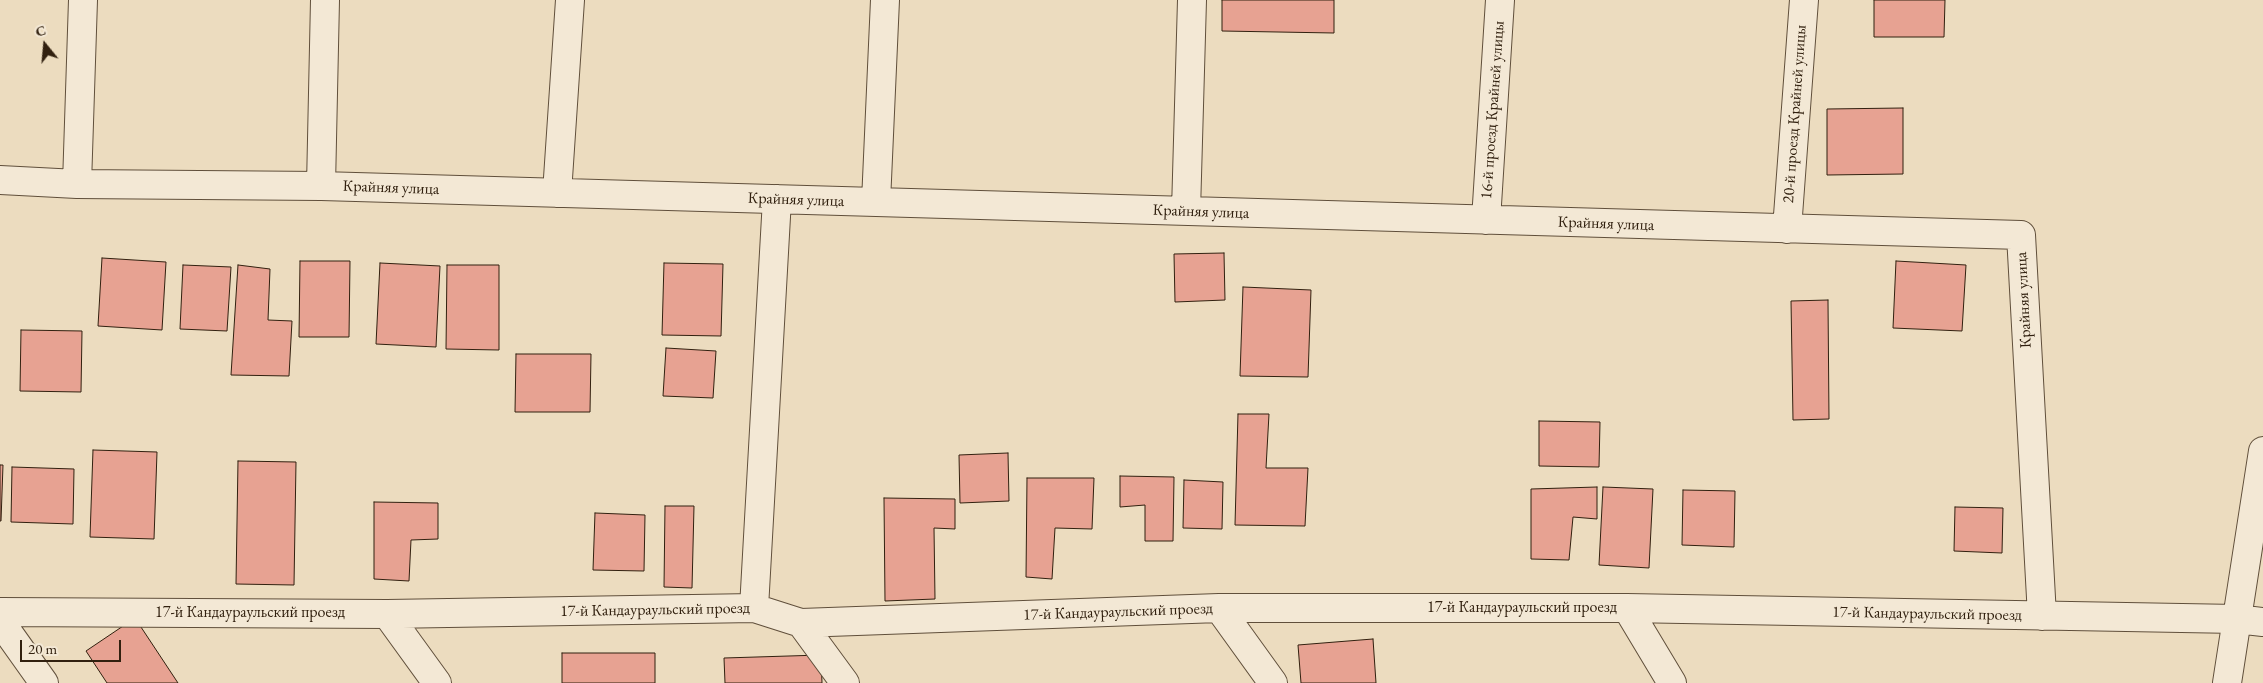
<!DOCTYPE html>
<html>
<head>
<meta charset="utf-8">
<style>
  body { margin:0 }
  #map { position:relative; width:2263px; height:683px; overflow:hidden; background:#ecdcbf; font-family:"EB Garamond",serif }
  canvas { display:block }
  .north { position:absolute; left:20px; top:20px; width:50px; height:50px; -webkit-text-stroke:4px #f3e8d5; paint-order:stroke; rotate:343deg; font-size:14px; font-weight:700; line-height:20px; text-align:center; color:#31200f }
  .north::after { content:''; display:block; margin:auto; width:18px; height:22px; background:#31200f; clip-path:polygon(50% 0,100% 100%,50% 72%,0 100%) }
  .scale { position:absolute; left:20px; top:640px; width:101px; height:22px; box-sizing:border-box; border:2px solid #31200f; border-top:0; padding-left:6px; font-size:15px; line-height:18px; white-space:nowrap; color:#31200f; -webkit-text-stroke:4px #f3e8d5; paint-order:stroke }
</style>
</head>
<body>
<div id="map">
<canvas width="2263" height="683"></canvas>
<div class="north">С</div>
<div class="scale">20 m</div>
</div>
<script>
const context = document.querySelector('canvas').getContext('2d');
context.lineJoin = 'round';
function fillPath(path, color) {
  context.fillStyle = color;
  context.fill(path, 'evenodd');
}
function shape(rows) {
  const path = new Path2D();
  for (const r of rows) {
    path.moveTo(r[0], r[1]);
    for (let i = 2; i < r.length; i += 2) path.lineTo(r[i], r[i + 1]);
  }
  return path;
}
function trace(path, color, width, dash) {
  context.strokeStyle = color;
  context.lineWidth = width;
  context.lineCap = dash ? 'butt' : 'round';
  context.setLineDash(dash || []);
  context.stroke(path);
}
function drawText(font, color, halo, rows, align = 'center') {
  context.font = font + ' "EB Garamond",serif';
  context.lineWidth = 5;
  context.setLineDash([]);
  context.textBaseline = 'middle';
  context.strokeStyle = halo;
  context.fillStyle = color;
  for (const [text, x, y, turn = 0] of rows) {
    context.save();
    context.translate(x, y);
    context.rotate((+turn || 0) * Math.PI / 180);
    context.textAlign = isNaN(turn) ? turn : align;
    if (halo) context.strokeText(text, 0, 0);
    context.fillText(text, 0, 0);
    context.restore();
  }
}
const building = shape([
  [1222,0,1334,0,1334,33,1222,31,1222,0],
  [1874,0,1945,0,1944,37,1874,37,1874,0],
  [1903,108,1903,174,1827,175,1827,109,1903,108],
  [1224,253,1225,300,1175,302,1174,254,1224,253],
  [102,258,166,262,162,330,98,326,102,258],
  [300,261,350,261,349,337,299,337,300,261],
  [1896,261,1966,265,1962,331,1893,328,1896,261],
  [380,263,440,266,436,347,376,344,380,263],
  [664,263,723,264,721,336,662,335,664,263],
  [183,265,231,267,227,331,180,329,183,265],
  [238,265,270,269,268,320,292,321,289,376,231,375,238,265],
  [447,265,499,265,499,350,446,349,447,265],
  [1243,287,1311,290,1308,377,1240,376,1243,287],
  [1828,300,1829,419,1793,420,1791,301,1828,300],
  [21,330,82,331,81,392,20,391,21,330],
  [666,348,716,351,713,398,663,396,666,348],
  [516,354,591,354,590,412,515,412,516,354],
  [1238,414,1269,414,1266,468,1308,468,1305,526,1235,525,1238,414],
  [1539,421,1600,422,1599,467,1539,466,1539,421],
  [93,450,157,452,154,539,90,537,93,450],
  [1008,453,1009,501,960,503,959,455,1008,453],
  [238,461,296,462,294,585,236,584,238,461],
  [0,465,3,465,1,521,0,521,0,465],
  [12,467,74,469,73,524,11,522,12,467],
  [1120,476,1174,477,1173,541,1145,541,1145,505,1120,507,1120,476],
  [1027,478,1094,478,1092,529,1055,528,1052,579,1026,577,1027,478],
  [1184,480,1223,482,1222,529,1183,528,1184,480],
  [1597,487,1597,519,1573,517,1569,560,1531,559,1531,489,1597,487],
  [1603,487,1653,489,1649,568,1599,565,1603,487],
  [1683,490,1735,491,1734,547,1682,545,1683,490],
  [884,498,955,499,955,529,934,528,935,599,885,601,884,498],
  [374,502,438,503,438,539,411,540,409,581,374,579,374,502],
  [665,506,694,506,692,588,664,587,665,506],
  [1955,507,2003,508,2002,553,1954,551,1955,507],
  [595,513,645,515,644,571,593,570,595,513],
  [135,618,178,683,107,683,86,651,135,618],
  [1373,639,1376,683,1301,683,1298,645,1373,639],
  [562,653,655,653,655,683,562,683,562,653],
  [821,655,822,683,725,683,724,658,821,655]
]);
const minor = shape([
  [0,180,77,184,321,186,2021,235,2042,616],
  [77,184,83,0],
  [321,186,325,0],
  [557,193,570,0],
  [876,202,885,0],
  [1186,211,1192,0],
  [1486,220,1500,0],
  [1787,229,1804,0],
  [754,608,777,199],
  [1219,608,1273,683],
  [1627,608,1672,683],
  [0,612,387,614,754,608,801,623,1219,608,1627,608,2237,619,2263,622],
  [387,614,437,683],
  [0,621,44,683],
  [801,623,845,683],
  [2227,683,2263,451]
]);
const streetNames = [
  ["16-й проезд Крайней улицы",1493,110,-86],
  ["20-й проезд Крайней улицы",1795,114,-86],
  ["Крайняя улица",391,188,2],
  ["Крайняя улица",796,200,2],
  ["Крайняя улица",1201,212,2],
  ["Крайняя улица",1606,224,2],
  ["Крайняя улица",2024,300,-93],
  ["17-й Кандаураульский проезд",1522,608],
  ["17-й Кандаураульский проезд",655,610,-1],
  ["17-й Кандаураульский проезд",1118,612,-2],
  ["17-й Кандаураульский проезд",250,613],
  ["17-й Кандаураульский проезд",1927,614,1]
];
fillPath(building, '#e7a292');
trace(building, '#31200f', 1);
trace(minor, '#604f3b', 30);
trace(minor, '#f3e8d5', 28);
drawText('16px', '#31200f', '#f3e8d5', streetNames);
</script>
</body>
</html>
